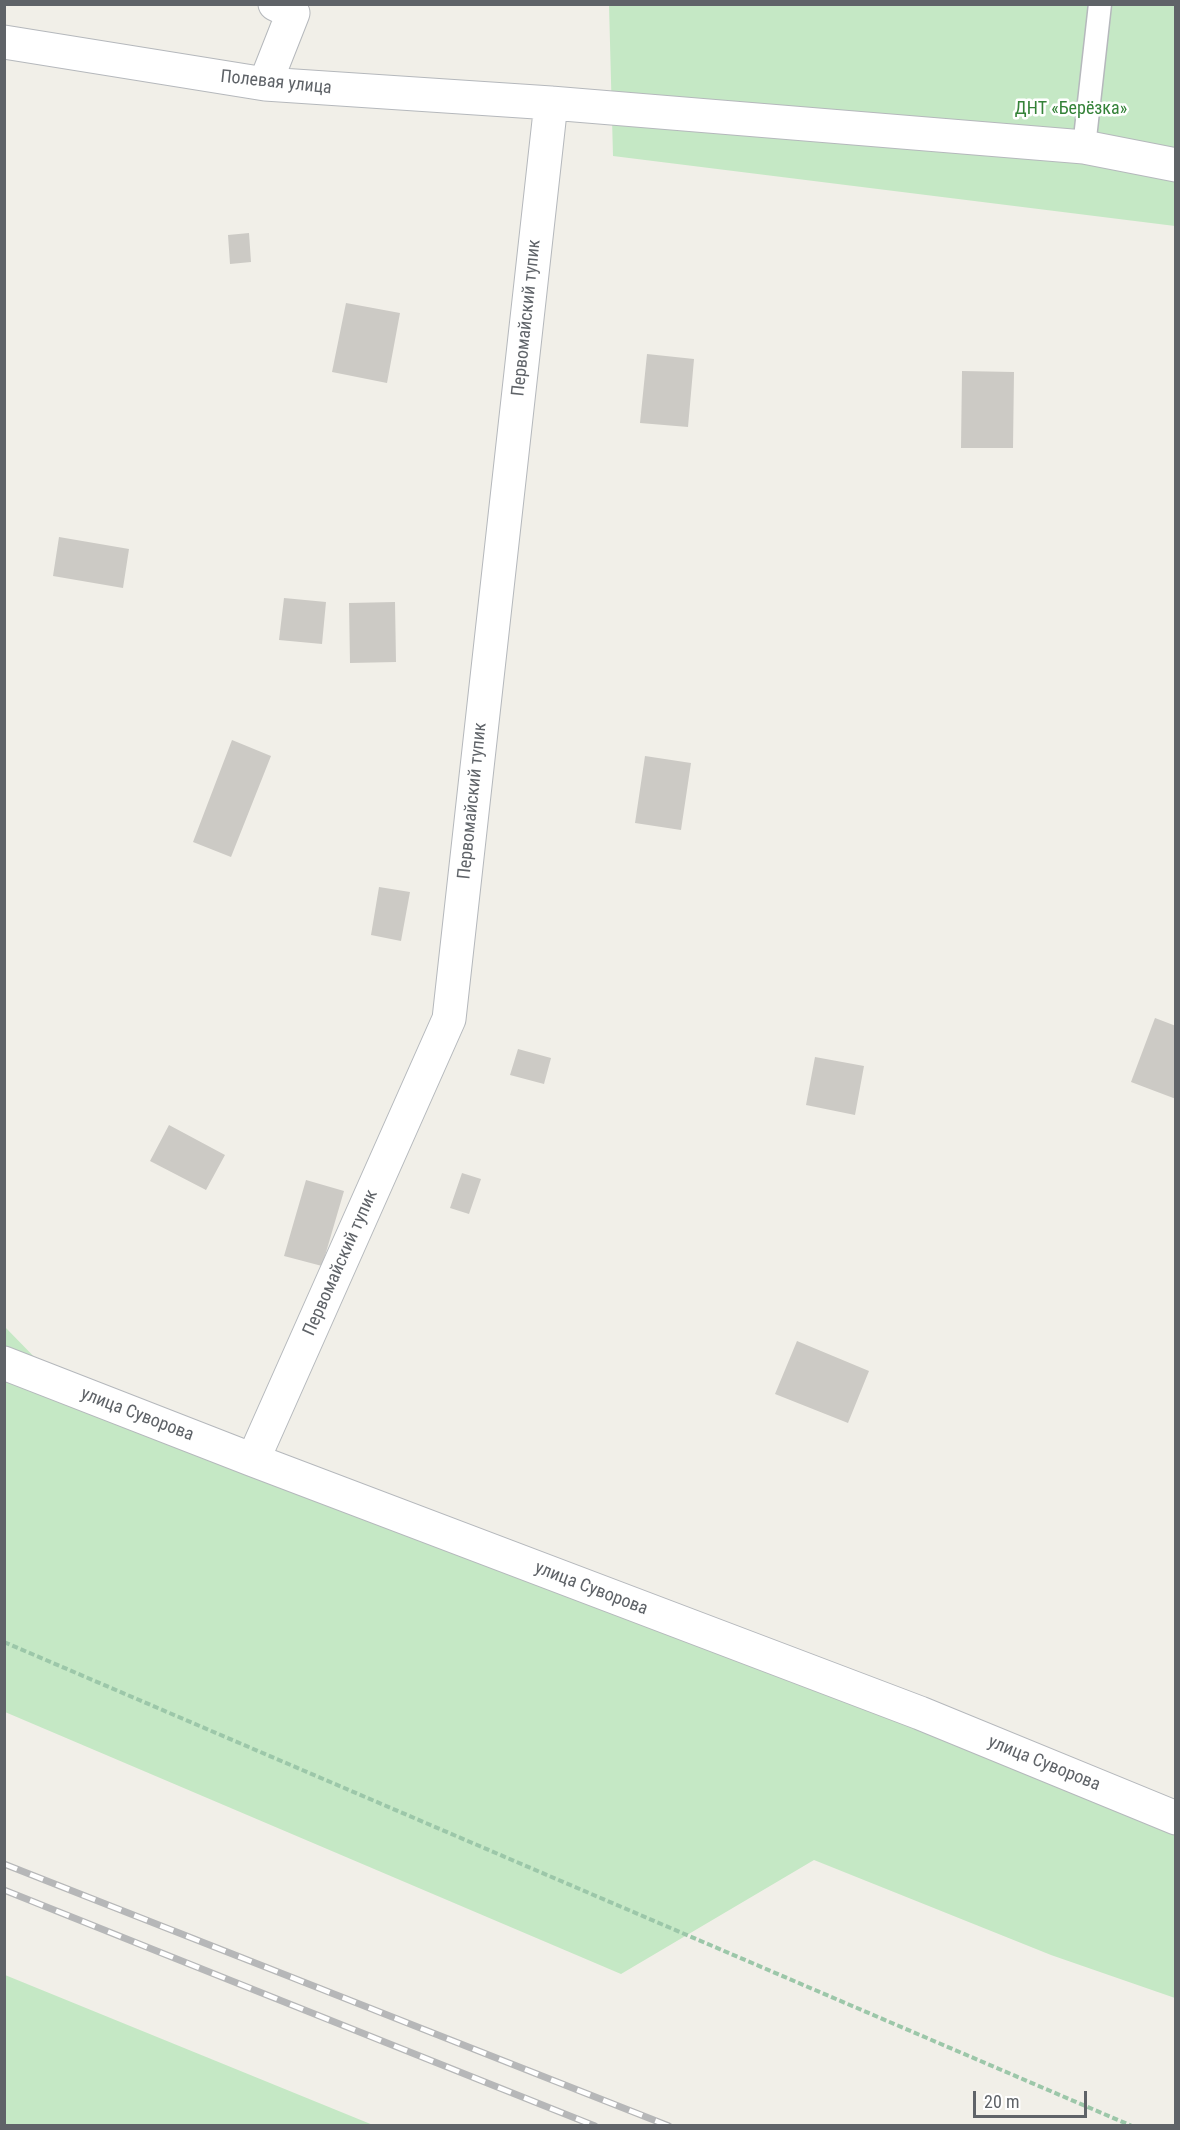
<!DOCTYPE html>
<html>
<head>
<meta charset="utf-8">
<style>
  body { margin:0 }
  #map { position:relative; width:1180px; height:2130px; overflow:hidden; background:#f1efe8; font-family:"Roboto Condensed",sans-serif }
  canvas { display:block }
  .frame { position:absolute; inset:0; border:6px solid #5f6368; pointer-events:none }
  .scale { position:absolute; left:973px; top:2091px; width:114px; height:27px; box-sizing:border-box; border:3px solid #5f6368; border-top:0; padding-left:8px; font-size:18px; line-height:21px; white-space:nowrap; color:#5f6368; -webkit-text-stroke:4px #fff; paint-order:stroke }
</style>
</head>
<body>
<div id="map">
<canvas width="1180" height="2130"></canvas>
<div class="frame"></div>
<div class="scale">20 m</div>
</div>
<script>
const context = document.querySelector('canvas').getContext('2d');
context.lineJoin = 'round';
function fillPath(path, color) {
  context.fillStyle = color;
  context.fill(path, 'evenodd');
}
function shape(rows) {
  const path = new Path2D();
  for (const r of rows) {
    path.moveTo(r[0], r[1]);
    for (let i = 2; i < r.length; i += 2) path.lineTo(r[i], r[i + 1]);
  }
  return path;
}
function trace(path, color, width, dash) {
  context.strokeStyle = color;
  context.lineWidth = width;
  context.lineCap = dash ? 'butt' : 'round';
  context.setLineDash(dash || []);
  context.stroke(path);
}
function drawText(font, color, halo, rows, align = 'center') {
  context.font = font + ' "Roboto Condensed",sans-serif';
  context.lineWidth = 5;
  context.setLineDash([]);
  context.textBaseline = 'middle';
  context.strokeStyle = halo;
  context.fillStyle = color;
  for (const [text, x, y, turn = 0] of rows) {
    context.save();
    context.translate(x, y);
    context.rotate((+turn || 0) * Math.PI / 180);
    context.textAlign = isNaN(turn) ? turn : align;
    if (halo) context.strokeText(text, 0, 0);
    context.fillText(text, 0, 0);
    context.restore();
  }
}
const green = shape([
  [609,5,1175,5,1175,226,613,156],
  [4,1326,47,1370,1175,1833,1175,1998,1051,1955,814,1860,621,1974,5,1712],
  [5,1975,373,2125,5,2125]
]);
const building = shape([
  [249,233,251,262,230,264,228,235],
  [346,303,400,313,387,383,332,372],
  [647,354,694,359,688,427,640,423],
  [962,371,1014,372,1013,448,961,448],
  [59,537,129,549,123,588,53,576],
  [284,598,326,602,322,644,279,640],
  [395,602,396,662,350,663,349,603],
  [232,740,271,756,231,857,193,842],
  [645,756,691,763,681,830,635,823],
  [379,887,410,892,401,941,371,935],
  [1155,1018,1176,1026,1176,1099,1131,1082],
  [518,1049,551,1058,544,1084,510,1075],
  [815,1057,864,1066,855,1115,806,1105],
  [169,1125,225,1155,206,1190,150,1161],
  [462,1173,481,1179,469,1214,450,1208],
  [306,1180,344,1191,322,1266,284,1256],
  [797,1341,869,1371,848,1423,775,1394]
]);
const path = shape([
  [4,1642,1132,2126]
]);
const lane = shape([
  [1084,147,1100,4]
]);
const street = shape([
  [4,42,265,84,551,103,1084,147,1176,165],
  [265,84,293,13,275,4],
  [4,1363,253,1460,920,1713,1176,1818],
  [253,1460,449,1019,551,103]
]);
const rail = shape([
  [4,1864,669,2126],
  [4,1890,595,2126]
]);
const streetNames = [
  ["Полевая улица",276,83,6],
  ["Первомайский тупик",527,318,-84],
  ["Первомайский тупик",473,801,-84],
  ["Первомайский тупик",341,1263,-66],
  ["улица Суворова",137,1415,21],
  ["улица Суворова",591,1589,21],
  ["улица Суворова",1044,1764,22]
];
const parkNames = [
  ["ДНТ «Берёзка»",1071,109]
];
fillPath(green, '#c5e8c5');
fillPath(building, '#cccac5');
trace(lane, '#b5b8bc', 25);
trace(street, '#b5b8bc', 35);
trace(path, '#9cc7a9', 4, [6, 3]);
trace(lane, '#fff', 22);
trace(street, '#fff', 33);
trace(rail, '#b6b7b8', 7);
trace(rail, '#fff', 4.5, [14]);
drawText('18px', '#5f6368', '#fff', streetNames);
drawText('18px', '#348238', '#fff', parkNames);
</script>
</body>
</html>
